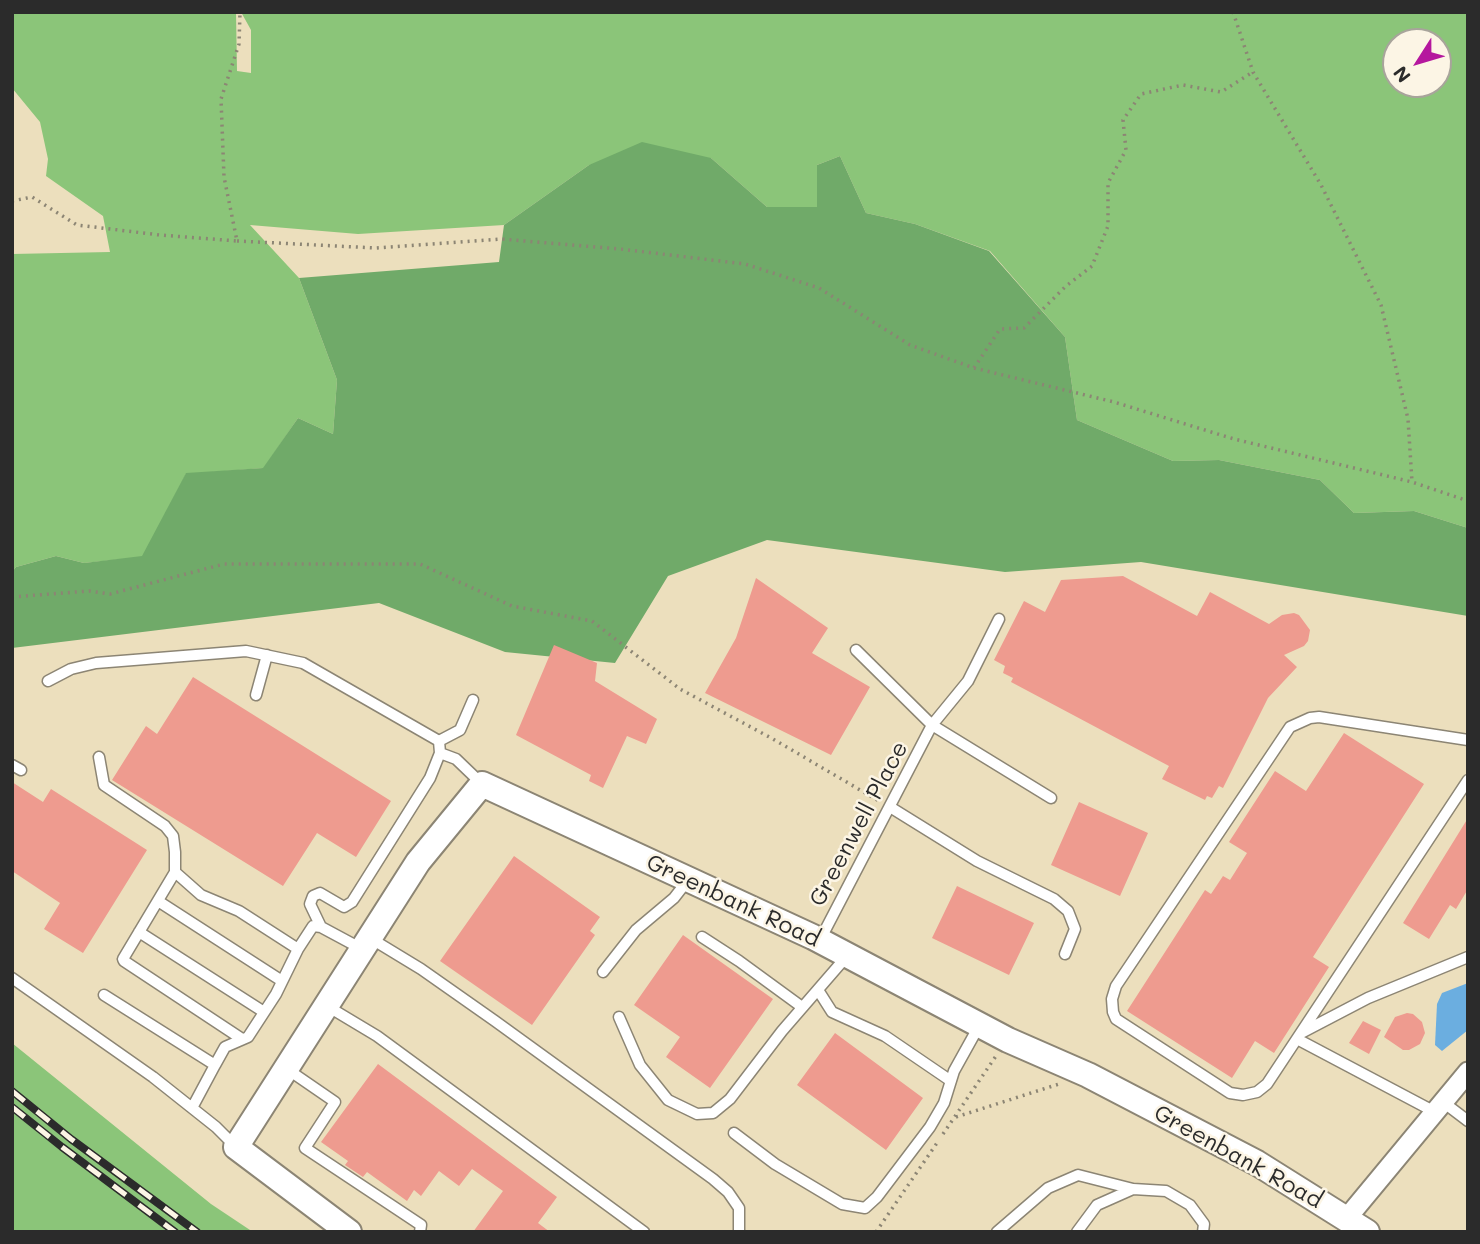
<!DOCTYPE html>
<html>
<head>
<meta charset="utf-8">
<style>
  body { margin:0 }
  #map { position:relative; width:1480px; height:1244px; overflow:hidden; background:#ecdfbd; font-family:Mali,sans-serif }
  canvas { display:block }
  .frame { position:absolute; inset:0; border:14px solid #2b2b2b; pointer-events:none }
  .north { position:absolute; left:1382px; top:28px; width:70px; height:70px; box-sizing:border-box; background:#fcf5e5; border:2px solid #a8a49b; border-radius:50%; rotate:233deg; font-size:19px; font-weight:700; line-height:28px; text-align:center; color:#2b2b2b }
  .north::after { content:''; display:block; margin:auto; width:24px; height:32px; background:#b5179e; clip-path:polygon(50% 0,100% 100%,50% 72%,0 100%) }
</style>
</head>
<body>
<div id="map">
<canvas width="1480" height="1244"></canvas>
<div class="frame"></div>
<div class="north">N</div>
</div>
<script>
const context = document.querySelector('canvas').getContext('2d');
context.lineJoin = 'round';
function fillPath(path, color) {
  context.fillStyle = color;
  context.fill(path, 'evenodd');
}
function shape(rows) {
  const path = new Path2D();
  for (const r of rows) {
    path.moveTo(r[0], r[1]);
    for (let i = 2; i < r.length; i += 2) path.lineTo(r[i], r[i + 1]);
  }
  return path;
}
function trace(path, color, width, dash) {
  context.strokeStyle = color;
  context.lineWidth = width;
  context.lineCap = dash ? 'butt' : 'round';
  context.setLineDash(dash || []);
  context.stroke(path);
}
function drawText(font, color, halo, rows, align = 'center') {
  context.font = font + ' Mali,sans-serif';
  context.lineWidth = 5;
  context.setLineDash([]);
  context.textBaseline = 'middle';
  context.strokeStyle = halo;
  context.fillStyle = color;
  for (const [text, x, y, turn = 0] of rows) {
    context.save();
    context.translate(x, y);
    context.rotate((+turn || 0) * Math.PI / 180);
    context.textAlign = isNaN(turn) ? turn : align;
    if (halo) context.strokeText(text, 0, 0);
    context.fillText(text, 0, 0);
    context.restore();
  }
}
const green = shape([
  [12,12,236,12,237,71,251,73,251,30,241,12,1468,12,1468,528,1414,511,1354,513,1320,480,1219,460,1173,461,1077,420,1065,337,990,251,915,224,866,213,840,156,817,165,817,207,767,207,711,158,589,165,504,225,358,234,250,225,299,278,337,380,333,434,298,418,264,468,186,474,143,557,84,563,56,556,16,567,12,572,12,254,110,252,103,216,46,176,48,159,40,122,12,88],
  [1396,42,1438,42,1438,84,1396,84],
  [12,1043,211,1204,253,1232,12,1232]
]);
const forest = shape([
  [642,142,711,158,767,207,817,207,817,165,840,156,866,213,915,224,989,251,1065,337,1077,420,1173,461,1219,460,1320,480,1354,513,1414,511,1468,528,1468,616,1141,562,1005,572,767,540,668,576,615,663,505,652,379,603,12,648,12,572,16,567,56,556,84,563,142,556,186,473,263,468,298,418,333,434,337,380,299,278,499,262,504,225,589,165]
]);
const water = shape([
  [1468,983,1468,1030,1442,1051,1435,1045,1437,1004,1442,993]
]);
const building = shape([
  [1123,576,1197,616,1210,592,1269,624,1282,615,1294,613,1299,615,1310,630,1308,641,1304,646,1284,655,1297,667,1268,698,1223,788,1219,786,1212,798,1207,796,1205,800,1162,779,1169,766,1011,682,1013,678,1003,673,1005,666,994,660,1024,601,1045,612,1061,580],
  [756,578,828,628,812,653,870,687,831,755,705,693,736,638],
  [554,645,597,663,595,681,657,719,646,744,627,736,603,788,589,781,591,775,516,735],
  [193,677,391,801,356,857,317,833,283,886,112,780,146,726,157,734],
  [1344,733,1424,784,1313,957,1329,967,1274,1053,1255,1041,1232,1078,1127,1011,1205,890,1211,894,1223,876,1230,880,1247,853,1229,842,1275,771,1306,791],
  [12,782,43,802,51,789,147,850,83,953,44,929,60,903,12,871],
  [1079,802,1148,833,1120,896,1051,865],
  [1468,818,1468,889,1456,909,1450,905,1429,939,1403,923],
  [514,856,600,917,590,931,595,935,532,1025,440,961],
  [957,886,1034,923,1009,975,932,938],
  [683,935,773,999,710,1088,666,1057,680,1037,634,1005],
  [1407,1013,1413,1014,1422,1022,1425,1033,1420,1044,1409,1050,1403,1050,1384,1037,1395,1017],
  [1363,1021,1381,1030,1369,1054,1349,1043],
  [835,1033,923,1098,886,1150,797,1085],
  [378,1064,557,1197,538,1223,550,1232,473,1232,503,1191,472,1169,459,1186,439,1171,421,1196,414,1190,407,1201,367,1172,363,1177,345,1165,348,1161,321,1142]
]);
const path = shape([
  [1233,12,1253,72,1321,185,1381,305,1408,419,1412,482],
  [12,201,32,197,77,225,160,235,237,241,224,177,221,99,239,44,240,12],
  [237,241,376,248,501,239,620,249,745,264,819,288,910,345,974,368,1114,402,1234,439,1412,482,1468,501],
  [974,368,1000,329,1024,328,1065,287,1092,266,1108,226,1108,183,1126,150,1123,120,1141,94,1183,85,1221,92,1253,72],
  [12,597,89,591,110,594,224,564,420,564,512,606,592,621,680,689,773,739,879,801],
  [956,1117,1059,1084],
  [943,1134,996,1056],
  [876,1232,939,1140]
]);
const service = shape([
  [856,650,932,725,1051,798],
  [48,681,71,669,96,663,246,651,303,663,439,741,440,753,430,778,352,902,344,907,320,893,313,896,310,904,321,927],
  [256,695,267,655],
  [1468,740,1319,717,1310,718,1290,727,1116,986,1112,999,1113,1012,1116,1019,1230,1093,1243,1095,1257,1092,1267,1084,1468,780],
  [439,741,460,730,473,700],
  [440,753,456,759,482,784],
  [99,757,104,785,165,826,173,836,175,852,175,872,123,959,124,961,242,1039],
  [12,765,21,770],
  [890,807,977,861,1054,899,1068,911,1075,929,1065,954],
  [175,872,201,895,239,911,298,949,276,994,248,1037,225,1047,215,1065],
  [158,901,282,981],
  [139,932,264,1012],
  [702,937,739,961,802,1007],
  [370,938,421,969,495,1021,713,1179,728,1192,739,1208,739,1232],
  [820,940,932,725,968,681,999,619],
  [298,949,313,926,321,927,362,949],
  [603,972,636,930,674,898,688,880],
  [12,978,153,1077,216,1127,236,1147],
  [818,990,832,1012,885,1036,951,1081],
  [104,995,215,1065,192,1108],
  [327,1006,377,1036,644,1232],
  [619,1017,640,1065,668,1100,697,1114,713,1113,730,1099,782,1031,847,956],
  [1301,1033,1368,998,1468,957],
  [1297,1039,1435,1112],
  [287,1069,335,1102,305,1148,421,1225,420,1232],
  [1443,1102,1468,1121],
  [734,1133,775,1164,842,1204,865,1208,877,1197,930,1127,944,1103,954,1071,979,1026],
  [997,1232,1048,1188,1078,1175,1133,1189],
  [1077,1232,1097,1205,1133,1189,1166,1191,1190,1205,1204,1224,1203,1232]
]);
const minor = shape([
  [1347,1218,1468,1072]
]);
const tertiary = shape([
  [349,1232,236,1147,418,862,482,784,813,937,1008,1040,1088,1075,1257,1163,1367,1232]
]);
const rail = shape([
  [12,1091,71,1139,197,1232],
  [12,1107,62,1147,175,1232]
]);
const streetNames = [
  ["Greenwell Place",859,824,-62],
  ["Greenbank Road",733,901,25],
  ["Greenbank Road",1238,1157,29]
];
fillPath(green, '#8bc579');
fillPath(forest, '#70aa69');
fillPath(water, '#6baee0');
fillPath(building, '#ee9b8f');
trace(service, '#8c8574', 13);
trace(minor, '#8c8574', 23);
trace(tertiary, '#8c8574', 28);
trace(path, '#8c8574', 3.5, [2, 5]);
trace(service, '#fff', 10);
trace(minor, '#fff', 19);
trace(tertiary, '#fff', 24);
trace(rail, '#2b2b2b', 8);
trace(rail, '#fcf5e5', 5, [16]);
drawText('23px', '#2b2b2b', '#fcf5e5', streetNames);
</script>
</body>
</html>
